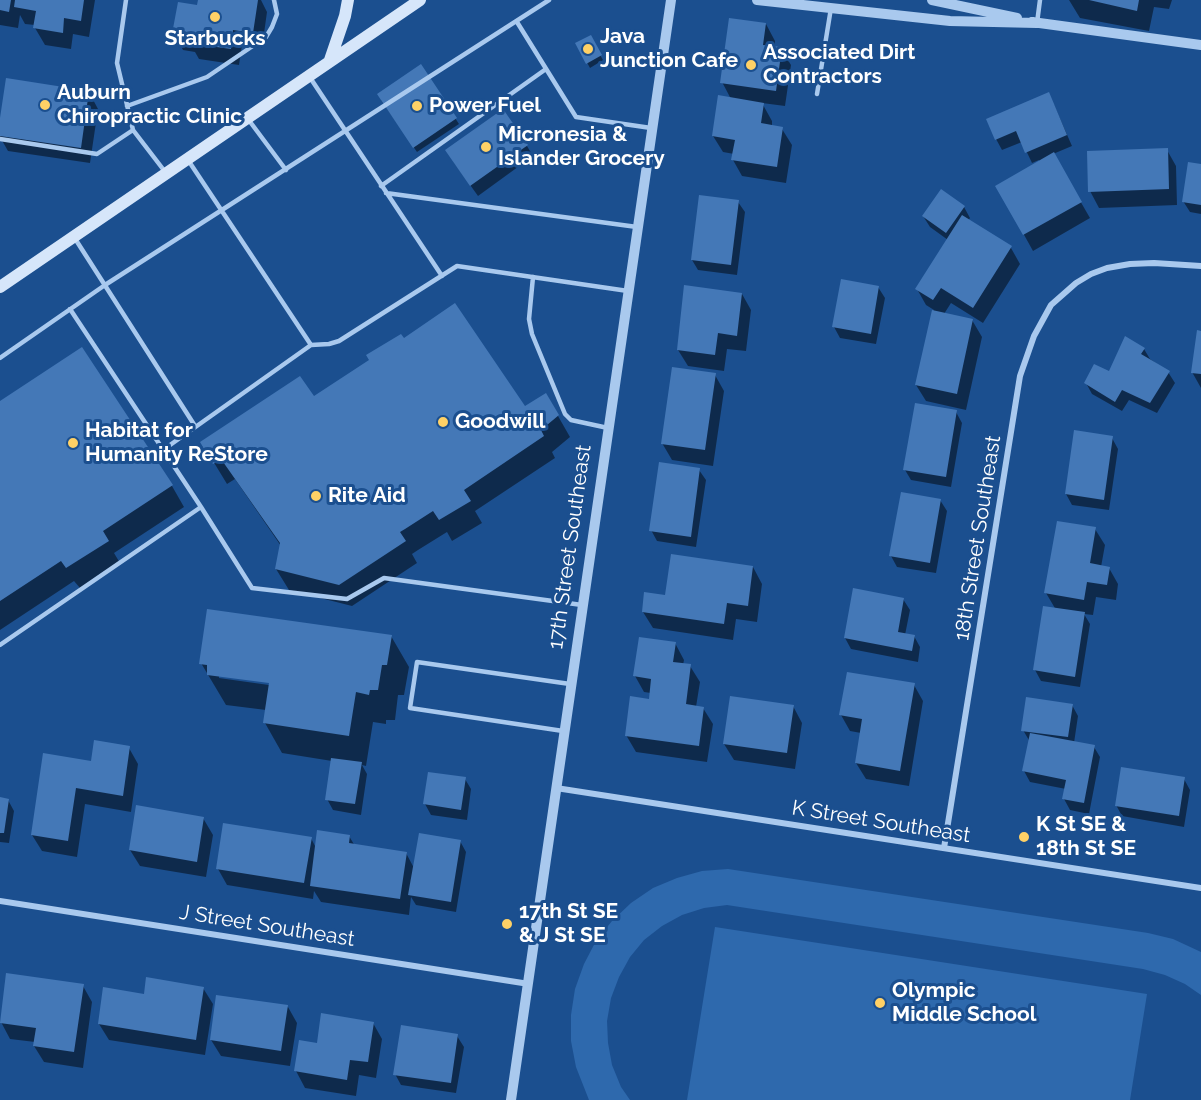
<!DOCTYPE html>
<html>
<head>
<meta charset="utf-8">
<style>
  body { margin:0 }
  canvas { display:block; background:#1b4f8f }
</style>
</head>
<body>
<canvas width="1201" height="1100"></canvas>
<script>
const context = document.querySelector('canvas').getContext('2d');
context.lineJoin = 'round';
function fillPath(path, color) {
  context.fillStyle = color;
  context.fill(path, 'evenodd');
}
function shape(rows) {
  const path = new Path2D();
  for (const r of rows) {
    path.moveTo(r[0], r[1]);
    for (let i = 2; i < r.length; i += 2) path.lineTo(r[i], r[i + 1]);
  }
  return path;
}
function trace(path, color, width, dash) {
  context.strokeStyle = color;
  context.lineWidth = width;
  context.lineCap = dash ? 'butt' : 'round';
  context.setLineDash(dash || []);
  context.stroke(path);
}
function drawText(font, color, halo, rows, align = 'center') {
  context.font = font + ' Raleway,sans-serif';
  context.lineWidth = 6;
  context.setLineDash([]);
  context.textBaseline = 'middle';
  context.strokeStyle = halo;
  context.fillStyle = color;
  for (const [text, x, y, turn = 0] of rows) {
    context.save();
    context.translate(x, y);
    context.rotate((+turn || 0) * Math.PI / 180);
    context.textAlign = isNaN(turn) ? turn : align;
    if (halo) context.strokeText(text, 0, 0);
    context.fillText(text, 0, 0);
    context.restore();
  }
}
const green = shape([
  [728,869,1148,933,1173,939,1201,952,1201,995,1185,984,1165,975,1143,969,727,905,704,908,682,915,662,926,644,940,630,957,619,977,611,998,607,1021,608,1043,612,1065,621,1087,630,1100,589,1100,576,1067,571,1041,571,1015,575,989,584,964,596,941,612,921,631,903,653,888,677,878,702,871],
  [715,927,1147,994,1130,1100,687,1100]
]);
const shadow = shape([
  [0,0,95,0,89,37,73,34,71,49,45,45,35,28,35,25,25,24,20,15,18,28,0,25],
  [199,0,261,0,267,12,262,48,242,45,239,65,199,59,195,52,183,50,174,34,198,6],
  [1069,0,1172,0,1169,9,1154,7,1149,31,1080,18],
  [766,24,775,41,774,48,781,49,791,65,785,106,762,103,772,121,772,127,782,129,792,145,786,183,742,176,733,160,734,154,723,152,713,136,731,99,722,82],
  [590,37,603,60,590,68,577,44],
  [421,66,459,124,417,152,381,100],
  [89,92,98,109,90,163,8,151,0,137,0,128],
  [1054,105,1072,146,1053,154,1090,218,1033,251,997,186,1040,162,1039,160,1032,163,1022,142,1002,150,996,139],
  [527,146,533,156,478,196,453,161],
  [1167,150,1176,166,1177,205,1099,208,1090,191],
  [1201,166,1201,214,1190,212,1183,201],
  [738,202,745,212,737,275,698,270,692,260],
  [964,207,970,218,968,221,1011,248,1020,264,983,323,951,303,944,314,972,320,982,337,966,410,926,401,916,385,934,310,926,305,917,289,948,240,930,227,923,216],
  [878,287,885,298,876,344,840,338,834,327],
  [742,294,751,310,746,351,727,349,724,371,688,366,678,350],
  [1201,332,1201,388,1192,372],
  [403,340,525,408,546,395,570,437,552,452,555,458,475,511,482,523,452,541,447,532,418,550,412,554,417,563,352,606,289,590,276,569,281,546,235,479,227,484,202,443,313,398],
  [1144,349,1150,359,1168,372,1175,383,1157,413,1129,400,1122,411,1092,394,1086,383,1110,373],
  [715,375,724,391,713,466,672,460,662,443],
  [0,403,172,486,184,507,114,553,120,563,80,588,74,581,0,630],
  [956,412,962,423,951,487,911,480,905,470],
  [1112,438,1118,449,1109,510,1072,505,1066,494],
  [699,470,706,480,696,547,657,541,651,530],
  [940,500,947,511,936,573,897,567,891,556],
  [1095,529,1105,545,1101,567,1109,568,1118,584,1116,600,1096,597,1093,615,1084,614,1090,624,1080,687,1041,681,1035,670,1056,610,1046,593],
  [753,567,762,584,757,622,736,619,733,640,653,628,643,612,666,597],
  [903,599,910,610,905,635,914,636,920,647,918,662,851,649,845,638],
  [391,636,409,667,404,695,398,695,395,720,386,720,386,724,373,722,366,766,362,765,367,774,361,815,333,810,327,799,332,761,282,753,265,723,266,710,226,705,201,663],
  [219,675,276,683,276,686,219,678],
  [675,643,684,660,683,665,690,666,700,682,696,707,703,708,713,724,707,762,636,752,626,735,650,700,651,693,644,692,635,676],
  [914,685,923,701,909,786,866,779,856,763,861,733,850,731,841,715],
  [1072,705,1078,716,1074,743,1094,747,1100,757,1089,814,1070,810,1064,799,1066,789,1030,782,1024,771,1030,742,1023,730],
  [793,706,802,723,795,769,734,760,724,744],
  [129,748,138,764,131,812,85,804,77,857,42,851,32,835,92,763],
  [465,779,471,789,467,820,431,815,425,804],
  [1184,779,1190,790,1184,827,1122,816,1116,805],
  [0,799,8,800,14,811,9,843,0,842],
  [203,818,213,835,206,877,140,866,130,850],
  [349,836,355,846,406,853,414,868,460,841,466,852,456,912,416,905,411,897,409,915,321,902,314,891,313,899,227,885,218,869,311,838,316,848],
  [83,986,92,1002,83,1068,44,1062,34,1046,35,1042,10,1039,1,1022],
  [203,988,213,1004,205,1055,109,1040,99,1024,145,995],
  [288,1007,297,1023,290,1066,221,1056,211,1040],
  [373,1023,382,1039,376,1078,359,1075,356,1096,305,1088,296,1071,318,1045],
  [457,1036,464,1047,456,1093,401,1085,395,1074]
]);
const building = shape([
  [0,0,11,0,9,12,0,10],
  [15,0,84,0,81,21,64,18,63,33,33,28,36,11,14,7],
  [198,0,258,0,253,33,233,30,231,49,188,43,189,36,172,34,178,2,197,5],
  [1089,0,1139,0,1137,11],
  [729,18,766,23,763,45,782,47,776,91,720,83],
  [591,35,602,55,586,64,575,43],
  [421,64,457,118,413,148,377,94],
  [6,78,89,91,81,148,0,136,0,118],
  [1049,92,1067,135,1025,153,1016,131,995,140,986,119],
  [718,95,764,103,761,123,783,127,777,167,731,160,735,140,712,136],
  [503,109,528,145,470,186,445,150],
  [1168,148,1169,189,1088,192,1087,151],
  [1054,152,1082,202,1023,235,995,186],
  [1188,162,1201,164,1201,205,1182,202],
  [941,189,965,206,946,233,922,216],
  [699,195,739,200,731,265,691,260],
  [962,215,1012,246,973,308,941,288,933,300,915,289],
  [841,279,879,286,871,334,832,327],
  [684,285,742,293,737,336,718,333,715,355,677,350],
  [455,303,525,406,546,393,559,415,541,430,544,436,464,490,471,501,439,520,433,511,405,529,400,532,406,541,339,585,275,569,280,543,221,459,213,464,200,442,300,376,314,396,369,360,366,355,401,334,404,338],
  [932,310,973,319,957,394,915,385],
  [1197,330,1201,331,1201,374,1191,373],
  [1125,336,1145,348,1141,354,1170,371,1150,403,1122,390,1115,402,1084,383,1094,364,1109,371],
  [82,347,173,485,103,531,109,541,66,568,61,561,0,601,0,401],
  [672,367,716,373,705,450,661,444],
  [915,403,957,410,946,477,903,470],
  [1074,430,1113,436,1104,500,1065,494],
  [659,462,700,468,691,537,649,531],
  [901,492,941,499,930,563,889,556],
  [1057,521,1096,527,1090,563,1110,567,1107,585,1087,582,1084,600,1044,593],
  [671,554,753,566,748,606,727,603,724,624,642,612,644,592,665,595],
  [853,588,904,598,898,632,915,635,912,651,844,638],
  [1043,606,1085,612,1075,677,1033,670],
  [207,609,392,635,387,665,382,665,378,690,370,690,369,695,356,692,349,736,263,723,269,683,207,675,207,665,199,664],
  [639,637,676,642,673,662,691,664,686,704,704,707,699,746,625,736,630,696,649,699,651,679,633,676],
  [847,672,915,683,900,771,855,763,862,719,839,715],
  [730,696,794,705,787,753,723,744],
  [1026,697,1073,704,1068,737,1021,731],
  [1030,733,1095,745,1084,803,1062,799,1066,780,1022,771],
  [94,740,130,746,123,796,76,788,68,841,31,835,43,753,91,761],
  [331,758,362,762,355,804,325,800],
  [1121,767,1185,777,1179,816,1115,806],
  [428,772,466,777,461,810,423,804],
  [0,797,9,799,4,833,0,833],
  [136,805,204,817,197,862,129,850],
  [223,823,312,837,304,883,216,869],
  [317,830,350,835,349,843,407,852,400,899,310,886],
  [419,833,461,840,451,902,408,895],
  [6,973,84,984,74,1052,33,1046,36,1028,0,1023],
  [146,977,204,987,196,1040,98,1024,103,987,144,994],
  [216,995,288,1005,281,1051,210,1040],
  [321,1013,374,1022,368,1062,350,1060,347,1080,294,1071,299,1040,317,1043],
  [401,1025,458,1034,451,1083,393,1075]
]);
const service = shape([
  [126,0,117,63,133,130],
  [517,22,576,117,651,128],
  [1037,23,1040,0],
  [309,76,442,276],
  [817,94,831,8],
  [127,106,207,77,266,37,272,27,277,14,274,0],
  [248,119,286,170],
  [0,139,97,154,133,130,166,173],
  [188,160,311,345],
  [381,186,546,69],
  [386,193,637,227],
  [74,237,195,426],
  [533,277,529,319,532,334,565,414,571,420,608,428],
  [0,358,105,285,549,0],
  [163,450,311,345,329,344,339,341,457,266,628,291],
  [201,507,252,588,347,599,384,578,582,605],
  [0,645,201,507,70,309],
  [563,731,410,708,417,662,570,684]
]);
const minor = shape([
  [556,788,1201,888],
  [944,848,1020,376,1034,336,1051,305,1076,283,1091,274,1107,268,1130,264,1154,263,1201,266],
  [0,901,529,984]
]);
const tertiary = shape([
  [757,0,950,21,1037,23],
  [932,0,1017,18],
  [1032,22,1201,45],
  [511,1100,671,0]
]);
const secondary = shape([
  [330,60,345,16,348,0],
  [0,287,420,0]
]);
const markers = [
  [215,17,6,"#ffd166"],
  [588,49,6,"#ffd166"],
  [751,65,6,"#ffd166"],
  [45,105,6,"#ffd166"],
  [417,106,6,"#ffd166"],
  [486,147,6,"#ffd166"],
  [443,422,6,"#ffd166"],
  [73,443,6,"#ffd166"],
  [316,496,6,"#ffd166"],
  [1024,837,6,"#ffd166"],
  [507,924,6,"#ffd166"],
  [880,1003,6,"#ffd166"]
];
const poiNames = [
  ["Java",600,37],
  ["Junction Cafe",600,61],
  ["Starbucks",215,39,"center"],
  ["Associated Dirt",763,53],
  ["Contractors",763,77],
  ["Auburn",57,93],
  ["Chiropractic Clinic",57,117],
  ["Power Fuel",429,106],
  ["Micronesia &",498,135],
  ["Islander Grocery",498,159],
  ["Goodwill",455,422],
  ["Habitat for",85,431],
  ["Humanity ReStore",85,455],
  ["Rite Aid",328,496],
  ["K St SE &",1036,825],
  ["18th St SE",1036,849],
  ["17th St SE",519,912],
  ["& J St SE",519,936],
  ["Olympic",892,991],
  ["Middle School",892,1015]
];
const streetNames = [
  ["18th Street Southeast",978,538,-81],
  ["17th Street Southeast",570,547,-82],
  ["K Street Southeast",881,822,9],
  ["J Street Southeast",267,926,9]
];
fillPath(green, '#2e69ad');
fillPath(shadow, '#0007');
fillPath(building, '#4478b7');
trace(service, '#a9c9ee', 4.5);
trace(minor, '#a9c9ee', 6);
trace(tertiary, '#a9c9ee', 10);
trace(secondary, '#d6e6fa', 12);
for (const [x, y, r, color] of markers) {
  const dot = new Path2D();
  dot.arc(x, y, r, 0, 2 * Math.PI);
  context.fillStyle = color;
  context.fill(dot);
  trace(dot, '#1b4f8f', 2);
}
drawText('bold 21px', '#fff', '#1b4f8f', poiNames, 'left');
drawText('21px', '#fff', '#1b4f8f', streetNames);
</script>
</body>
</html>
